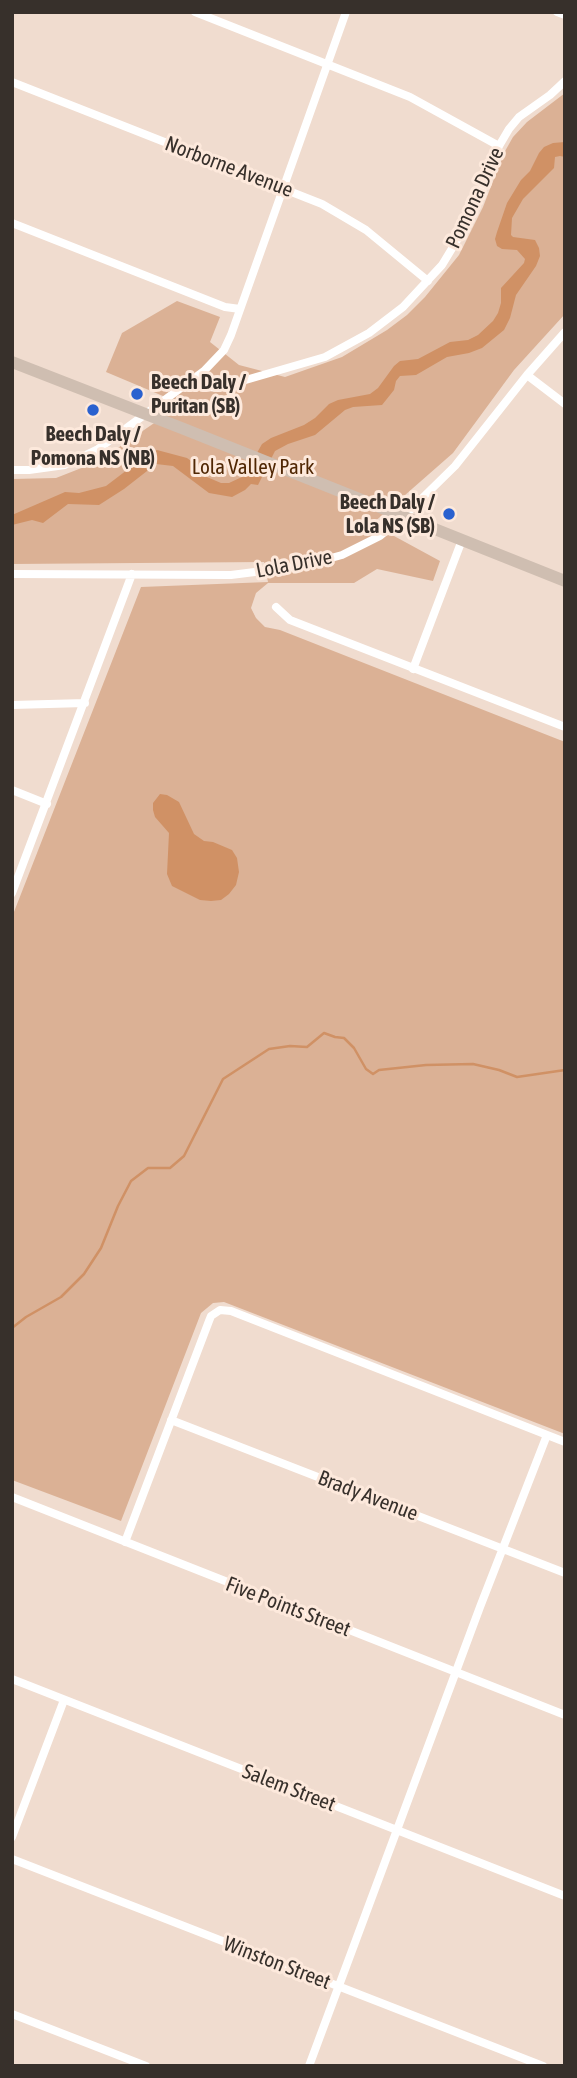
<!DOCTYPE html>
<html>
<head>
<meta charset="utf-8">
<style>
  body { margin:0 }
  #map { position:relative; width:577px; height:2078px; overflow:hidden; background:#f0dccf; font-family:"Asap Condensed",sans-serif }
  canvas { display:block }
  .frame { position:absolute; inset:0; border:14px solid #37302b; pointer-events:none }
</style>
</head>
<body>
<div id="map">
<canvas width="577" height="2078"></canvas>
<div class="frame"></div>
</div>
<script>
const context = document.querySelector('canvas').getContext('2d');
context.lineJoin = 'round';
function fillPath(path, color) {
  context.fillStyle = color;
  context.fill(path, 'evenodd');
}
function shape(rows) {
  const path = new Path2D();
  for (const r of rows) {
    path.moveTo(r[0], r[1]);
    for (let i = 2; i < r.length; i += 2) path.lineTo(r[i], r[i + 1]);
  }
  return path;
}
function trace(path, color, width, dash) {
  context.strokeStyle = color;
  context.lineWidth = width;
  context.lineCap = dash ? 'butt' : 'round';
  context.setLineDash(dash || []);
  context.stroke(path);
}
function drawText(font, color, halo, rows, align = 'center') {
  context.font = font + ' "Asap Condensed",sans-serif';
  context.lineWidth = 6;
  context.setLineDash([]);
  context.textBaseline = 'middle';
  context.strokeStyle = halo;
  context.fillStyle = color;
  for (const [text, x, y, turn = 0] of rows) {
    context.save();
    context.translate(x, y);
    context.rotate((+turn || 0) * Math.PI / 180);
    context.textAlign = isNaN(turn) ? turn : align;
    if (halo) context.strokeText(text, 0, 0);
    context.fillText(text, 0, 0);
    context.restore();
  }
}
const green = shape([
  [565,93,565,314,514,370,453,453,372,524,440,561,433,581,377,569,354,583,268,583,256,593,251,608,256,618,265,627,280,630,565,742,565,1434,224,1302,213,1303,201,1313,121,1521,12,1480,12,917,141,587,268,582,264,562,12,564,12,479,56,478,84,467,109,454,182,404,106,372,122,333,177,301,220,317,210,342,239,365,285,377,342,357,387,330,407,315,425,297,459,255,483,207,504,153,513,137,527,122]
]);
const water = shape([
  [565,142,565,157,560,156,555,157,554,168,523,199,512,218,511,235,513,237,535,240,539,248,540,256,536,266,516,295,510,318,504,330,482,348,469,353,447,357,416,375,400,376,396,381,394,390,382,405,353,407,345,410,315,435,288,444,275,451,258,485,251,484,245,490,232,497,209,493,173,466,156,464,124,489,99,505,68,504,43,523,32,520,12,525,12,515,65,492,79,493,106,486,148,454,157,450,187,458,195,464,207,477,221,483,229,483,244,476,262,444,271,438,304,425,315,418,329,404,338,400,370,394,378,388,394,366,400,361,418,359,450,342,468,340,478,335,493,321,498,313,501,303,501,288,524,263,525,259,517,250,502,249,497,246,495,239,497,232,507,203,521,180,530,171,539,153,544,147,553,143],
  [160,794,167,795,179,802,194,834,204,841,213,842,232,850,237,858,239,872,236,885,229,894,221,900,211,901,200,900,172,886,167,874,169,833,155,817,153,810,153,803]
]);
const stream = shape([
  [12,1328,26,1317,61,1297,84,1274,101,1248,118,1206,131,1181,148,1168,170,1168,184,1156,223,1079,269,1049,290,1046,307,1047,324,1033,335,1037,344,1038,354,1048,366,1069,373,1074,379,1070,426,1065,473,1064,499,1070,517,1077,565,1070]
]);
const minor = shape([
  [195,12,410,97,499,146],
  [557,12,565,15],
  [12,82,322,204,366,230,428,281],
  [12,223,225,307,240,309],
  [527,375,565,404],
  [194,379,209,387,218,388,325,357,369,333,403,307,442,265,462,232,478,200,499,146,509,129,519,117,550,95,565,81],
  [12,470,29,470,65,465,98,449,204,371,224,350,231,335,346,12],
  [12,574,231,575,302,566,342,555,380,536,403,517,455,466,527,375,565,332],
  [276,607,290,620,565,727],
  [413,669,462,540],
  [12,705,85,703],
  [12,790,47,804],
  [12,893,132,574],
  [171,1420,565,1573],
  [12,1497,565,1715],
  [125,1542,209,1321,211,1316,220,1310,231,1311,565,1442],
  [12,1679,565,1896],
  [12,1837,64,1700],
  [12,1859,543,2066],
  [12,2014,146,2066],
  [309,2066,480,1607,547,1435]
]);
const secondary = shape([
  [12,362,184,429,565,581]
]);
const markers = [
  [137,394,7,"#2a61cf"],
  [93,410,7,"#2a61cf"],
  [449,514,7,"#2a61cf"]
];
const streetNames = [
  ["Norborne Avenue",229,167,21],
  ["Pomona Drive",475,198,-65],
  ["Lola Drive",294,564,-11],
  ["Brady Avenue",368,1496,21],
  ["Five Points Street",288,1607,21],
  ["Salem Street",289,1788,21],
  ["Winston Street",277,1963,21]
];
const poiNames = [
  ["Beech Daly /",151,382],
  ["Puritan (SB)",151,406],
  ["Beech Daly /",93,434,"center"],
  ["Pomona NS (NB)",93,458,"center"],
  ["Beech Daly /",435,502,"right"],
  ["Lola NS (SB)",435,526,"right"]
];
const parkNames = [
  ["Lola Valley Park",253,467]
];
fillPath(green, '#dbb195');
fillPath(water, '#d09165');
trace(stream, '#d09165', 2.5);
trace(minor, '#fff', 8);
trace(secondary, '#cfbeb1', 12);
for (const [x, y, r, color] of markers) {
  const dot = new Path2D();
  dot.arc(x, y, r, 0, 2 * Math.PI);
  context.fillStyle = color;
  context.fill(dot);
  trace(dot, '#fde9dc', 2.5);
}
drawText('21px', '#37302b', '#fde9dc', streetNames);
drawText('bold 21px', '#37302b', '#fde9dc', poiNames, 'left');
drawText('21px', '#502704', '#fde9dc', parkNames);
</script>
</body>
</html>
